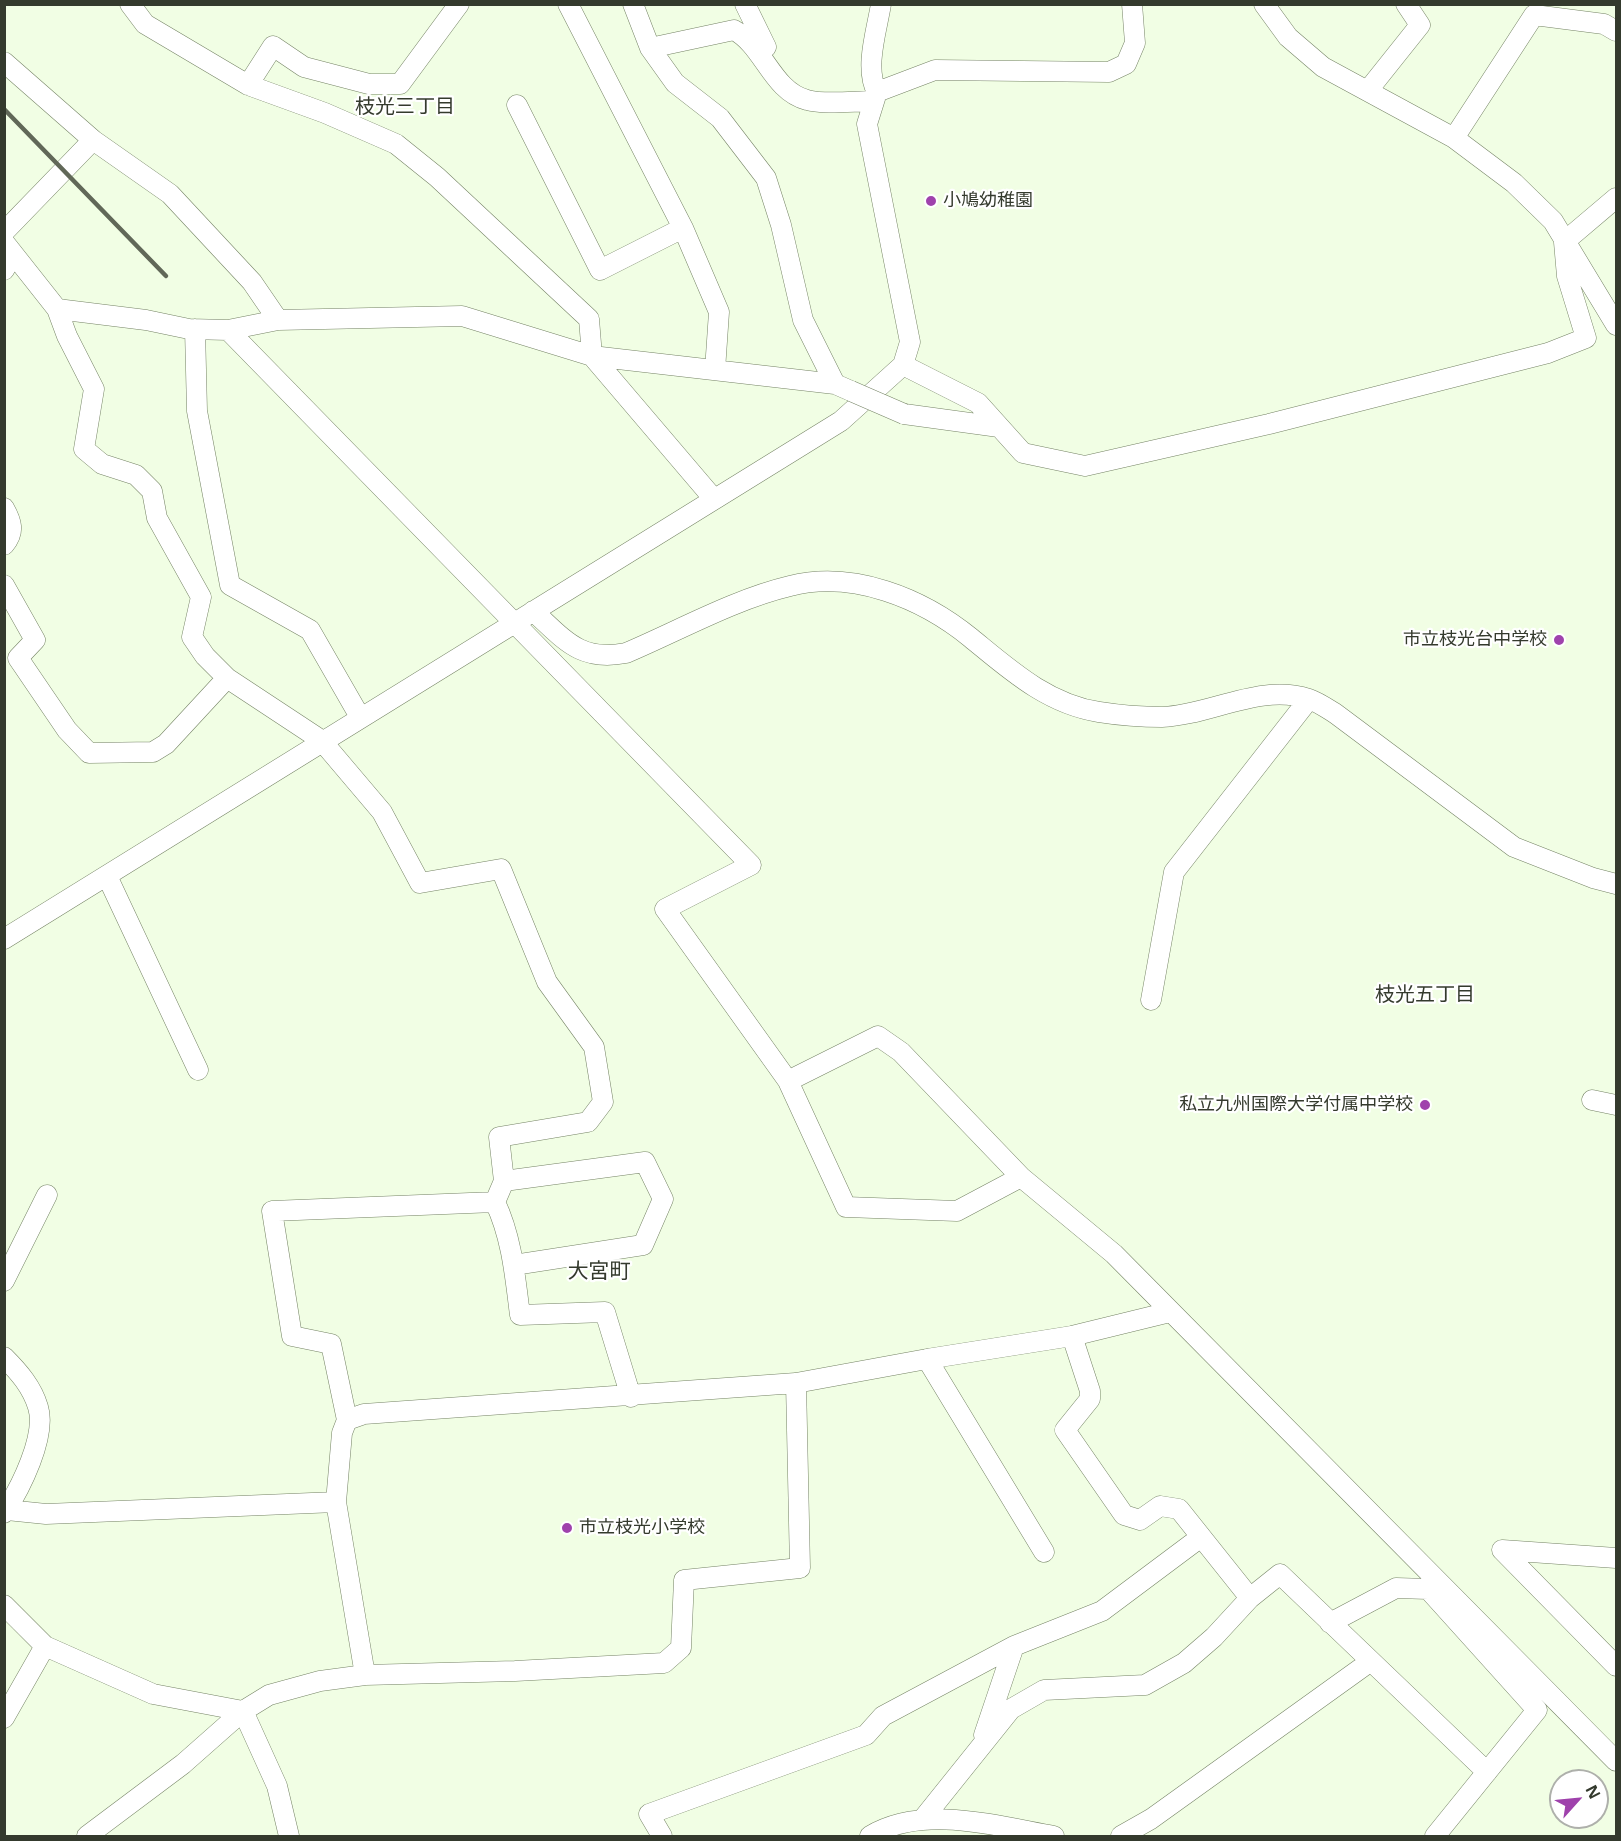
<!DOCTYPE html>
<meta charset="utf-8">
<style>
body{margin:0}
#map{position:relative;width:1621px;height:1841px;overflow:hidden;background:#f1fee4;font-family:"Noto Sans",sans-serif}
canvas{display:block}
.frame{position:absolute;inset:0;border:6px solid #343a2d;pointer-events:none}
.north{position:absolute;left:1549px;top:1769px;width:60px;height:60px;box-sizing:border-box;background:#fff;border:2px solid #aeb0ab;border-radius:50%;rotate:63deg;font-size:16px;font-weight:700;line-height:24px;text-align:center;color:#343a2d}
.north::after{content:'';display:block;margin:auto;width:21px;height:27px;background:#9f42ac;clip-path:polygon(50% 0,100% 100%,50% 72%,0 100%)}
</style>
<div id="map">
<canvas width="1621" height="1841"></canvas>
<div class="frame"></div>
<div class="north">N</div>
</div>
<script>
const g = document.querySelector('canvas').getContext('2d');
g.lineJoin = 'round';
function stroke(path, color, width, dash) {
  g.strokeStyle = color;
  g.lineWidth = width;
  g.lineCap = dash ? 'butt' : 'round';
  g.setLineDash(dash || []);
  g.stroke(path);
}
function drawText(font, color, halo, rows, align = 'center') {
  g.font = font + ' "Noto Sans","Noto Sans JP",sans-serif';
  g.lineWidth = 4.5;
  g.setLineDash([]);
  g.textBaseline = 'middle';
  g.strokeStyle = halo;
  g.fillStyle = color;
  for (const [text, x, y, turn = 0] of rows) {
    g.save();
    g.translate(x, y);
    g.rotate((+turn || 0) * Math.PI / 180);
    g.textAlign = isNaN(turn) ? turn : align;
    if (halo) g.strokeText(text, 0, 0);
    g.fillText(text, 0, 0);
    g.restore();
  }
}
const minor = new Path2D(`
 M 130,4 L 145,24 L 248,85 L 325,113 L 396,144 L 437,177 L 589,319 L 592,356 L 713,498
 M 568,4 L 683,228 L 719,312 L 715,370
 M 633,4 L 650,48 L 675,83 L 720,118 L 766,178 L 781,225 L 803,320 L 835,384
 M 745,4 L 766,47
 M 1264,4 L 1288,37 L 1323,67 L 1454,138 L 1514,183 L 1553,221 L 1616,325
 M 650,48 L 734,30 C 764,46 772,91 807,100 C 824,105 854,101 873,101
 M 4,62 L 93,140 L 170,194 L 252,282 L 278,320
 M 248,85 L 273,46 L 304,67 L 369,84 L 400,84 L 459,4
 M 1369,89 L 1420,25 L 1406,4
 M 877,92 C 864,68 877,30 881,4
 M 517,105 L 600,270 L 683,228
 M 1454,138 L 1534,15 L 1604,24 L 1616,31
 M 4,232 L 93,140
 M 4,242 L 57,309 L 67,336 L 94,389 L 84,449 L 102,464 L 136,475 L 152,491 L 157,518 L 201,597 L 192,637 L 205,656 L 227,678 L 321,740 L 382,812 L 420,883 L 501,869 L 547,982 L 594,1047 L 603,1102 L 588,1122 L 499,1137 L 504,1181 L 495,1202 C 512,1238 515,1276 520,1315 L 605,1312 L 631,1397
 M 1564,242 L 1616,198
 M 4,270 L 13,254
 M 57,309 L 146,320 L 189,329 L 228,330 L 278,320 L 462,316 L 592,356 L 835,384 L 851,391
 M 195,329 L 197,411 L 230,585 L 310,630 L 360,717
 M 228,330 L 751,865 L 665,909 L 788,1081 L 846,1207 L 957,1211 L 1021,1177
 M 903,365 L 978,403 L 1023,453 L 1085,466 L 1269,424 L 1548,353 L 1586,338 L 1567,276 L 1564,242
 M 904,414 L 999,427
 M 4,508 C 12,522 15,532 4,545
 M 4,585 L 35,640 L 18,658 L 67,730 L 89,753 L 153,752 L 166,744 L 227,678
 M 533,611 C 565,640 580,662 626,653 C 678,631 735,599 790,586 C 853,570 922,598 971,638 C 1009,669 1047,704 1099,712 C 1118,715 1142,717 1162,717 C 1211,715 1260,683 1309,699 C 1318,702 1328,709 1336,714 L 1514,847 L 1593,878 L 1616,884
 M 107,876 L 198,1070
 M 4,939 L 841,421 L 903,365 L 910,342 L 867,124 L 877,92 L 935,70 L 1109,72 L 1126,64 L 1135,43 L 1132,4
 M 1151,1000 L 1174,872 L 1309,699
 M 788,1081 L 878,1036 L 901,1052 L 1021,1177 L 1114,1254 L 1616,1761
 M 1592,1100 L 1616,1105
 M 504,1181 L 645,1162 L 663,1199 L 643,1245 L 514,1265
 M 4,1281 L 47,1195
 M 1072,1336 L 1090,1391 L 1090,1399 L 1065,1430 L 1124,1515 L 1140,1520 L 1160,1506 L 1179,1509 L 1250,1598
 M 4,1357 C 19,1372 32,1387 38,1407 C 47,1436 20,1489 4,1513
 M 927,1359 L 1044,1552
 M 347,1420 L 364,1414 L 796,1383 L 927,1359 L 1072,1336 L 1170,1312
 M 7,1510 L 46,1514 L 336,1502
 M 1502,1550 L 1616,1666
 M 1502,1550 L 1616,1558
 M 4,1605 L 45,1646 L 153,1694 L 243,1711
 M 1330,1623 L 1396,1588 L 1428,1589 L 1537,1710 L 1435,1836
 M 1014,1646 L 1102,1611 L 1201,1537
 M 365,1675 L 336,1502 L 342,1433 L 347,1420 L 331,1344 L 292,1336 L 272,1211 L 495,1202
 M 243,1711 L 277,1786 L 289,1836
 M 4,1718 L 45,1646
 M 922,1820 L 1011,1709 L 1044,1690 L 1145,1685 L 1184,1663 L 1214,1637 L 1250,1598 L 1280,1574 L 1487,1772
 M 87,1836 L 183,1764 L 243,1711 L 269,1695 L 320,1681 L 365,1675 L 515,1671 L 664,1663 L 681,1648 L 684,1580 L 800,1568 L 796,1383
 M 662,1836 L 649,1814 L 866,1735 L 883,1716 L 1014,1646 L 984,1735
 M 870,1836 C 923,1804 997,1826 1054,1836
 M 1121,1836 L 1151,1819 L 1371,1661`);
stroke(minor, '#758365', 21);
stroke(minor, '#fff', 20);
stroke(new Path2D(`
 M 4,109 L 166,276`), '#616858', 4.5);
const minorBridge = new Path2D(`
 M 851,391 L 904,414`);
stroke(minorBridge, '#758365', 21, []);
stroke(minorBridge, '#fff', 20);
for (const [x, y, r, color] of [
 [931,201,6,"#9f42ac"],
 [1559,640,6,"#9f42ac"],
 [1425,1105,6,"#9f42ac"],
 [567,1528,6,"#9f42ac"]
]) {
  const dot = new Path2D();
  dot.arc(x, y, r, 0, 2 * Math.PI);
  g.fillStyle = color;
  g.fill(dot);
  stroke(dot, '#fff', 2);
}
drawText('18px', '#343a2d', '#fff', [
 ["小鳩幼稚園",943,201],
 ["市立枝光台中学校",1547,640,"right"],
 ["私立九州国際大学付属中学校",1413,1105,"right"],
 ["市立枝光小学校",579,1528]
], 'left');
drawText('20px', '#343a2d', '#fff', [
 ["枝光三丁目",405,107],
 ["枝光五丁目",1425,995]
]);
drawText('21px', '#343a2d', '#fff', [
 ["大宮町",599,1272]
]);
</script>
